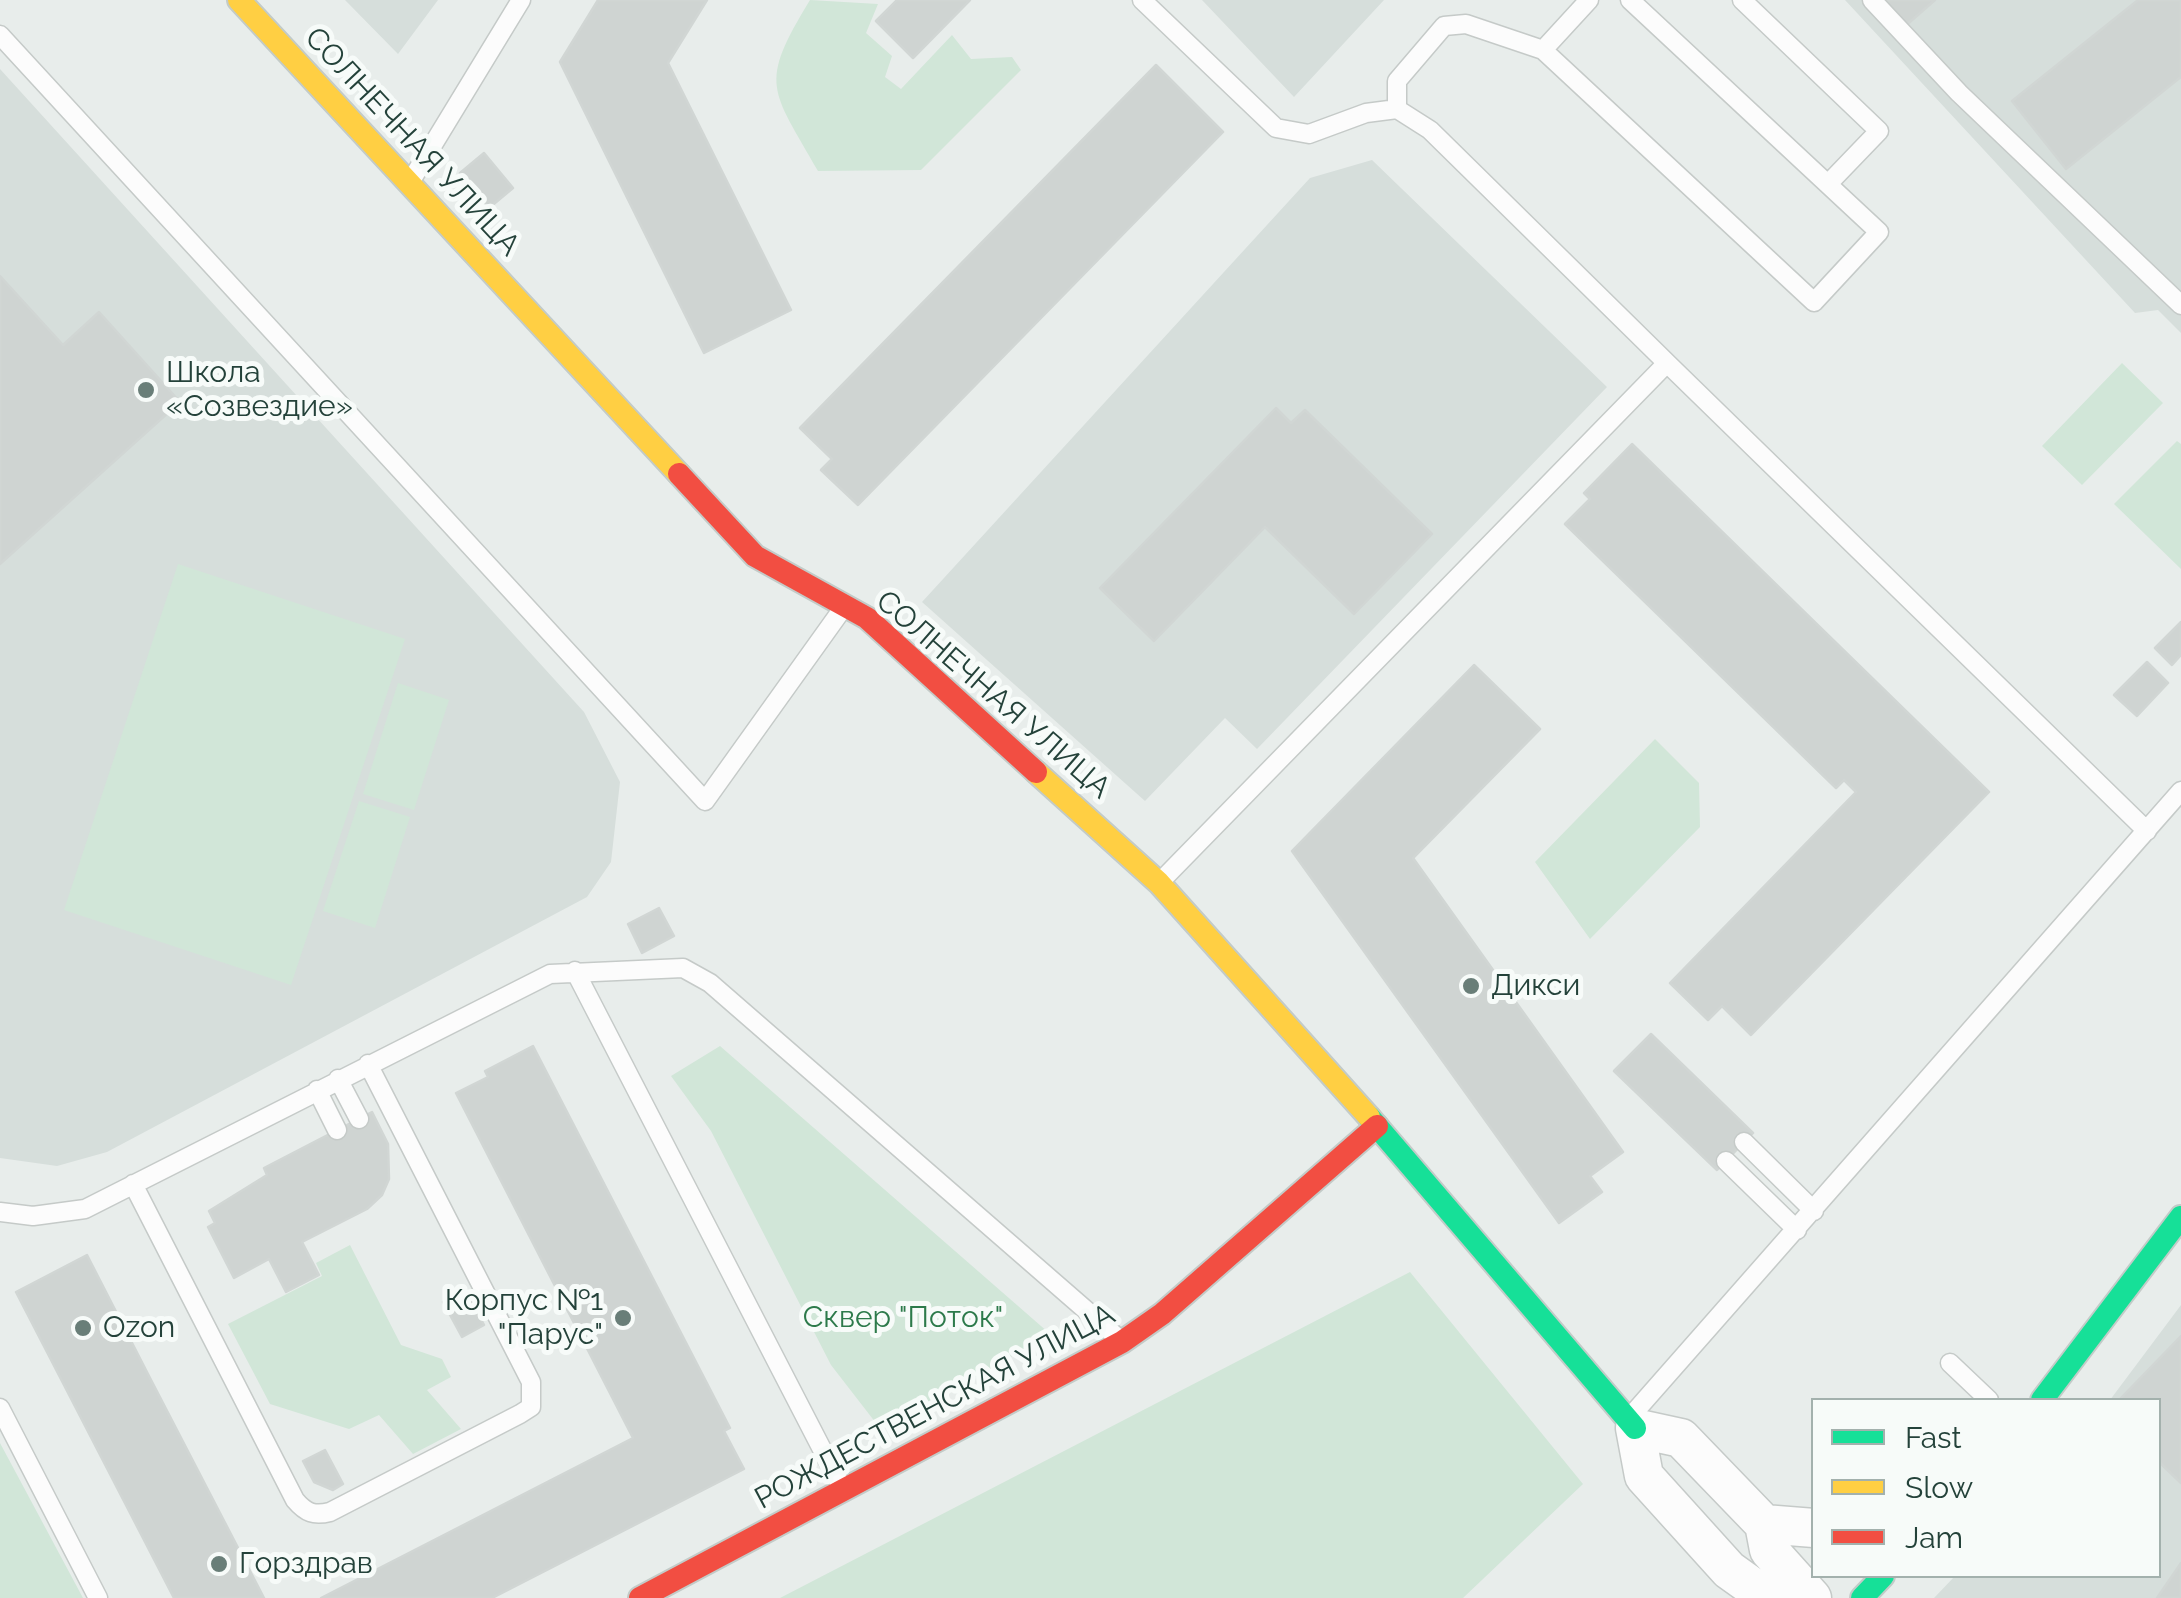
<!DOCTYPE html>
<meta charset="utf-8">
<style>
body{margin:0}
#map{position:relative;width:2181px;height:1598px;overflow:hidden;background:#e8edeb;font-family:Raleway,sans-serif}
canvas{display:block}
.legend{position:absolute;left:1811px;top:1398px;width:350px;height:180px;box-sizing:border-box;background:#f7fbf9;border:2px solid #a3b1ad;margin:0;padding:12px 18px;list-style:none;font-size:30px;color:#24423a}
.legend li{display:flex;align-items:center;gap:20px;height:50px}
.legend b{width:50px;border:2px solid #a3b1ad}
</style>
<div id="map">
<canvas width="2181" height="1598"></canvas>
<ul class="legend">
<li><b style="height:12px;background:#16e098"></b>Fast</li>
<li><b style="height:12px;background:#ffcf43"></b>Slow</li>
<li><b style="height:12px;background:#f24e42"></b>Jam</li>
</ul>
</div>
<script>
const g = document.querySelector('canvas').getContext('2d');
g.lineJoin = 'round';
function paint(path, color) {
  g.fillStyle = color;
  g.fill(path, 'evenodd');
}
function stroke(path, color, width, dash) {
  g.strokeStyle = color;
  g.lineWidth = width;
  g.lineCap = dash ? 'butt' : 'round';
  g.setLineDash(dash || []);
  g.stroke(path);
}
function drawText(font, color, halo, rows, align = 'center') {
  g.font = font + ' Raleway,sans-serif';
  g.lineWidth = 10;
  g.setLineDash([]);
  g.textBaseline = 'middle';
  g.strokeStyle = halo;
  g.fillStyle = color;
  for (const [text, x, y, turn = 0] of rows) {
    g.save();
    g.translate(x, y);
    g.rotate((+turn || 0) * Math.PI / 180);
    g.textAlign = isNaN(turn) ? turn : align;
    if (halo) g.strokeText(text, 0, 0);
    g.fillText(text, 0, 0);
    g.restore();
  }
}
paint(new Path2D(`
 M 345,0 L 438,0 L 398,54 Z
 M 1202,0 L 1384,0 L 1294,97 Z
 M 1845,0 L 2181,0 L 2181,333 L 2158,310 L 2135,313 Z
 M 0,69 L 584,712 L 620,782 L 611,862 L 587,897 L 107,1152 L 57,1166 L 0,1158 Z
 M 1372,160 L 1607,387 L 1257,749 L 1225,718 L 1145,801 L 922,602 L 1310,178 Z
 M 2181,1305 L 2181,1598 L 1934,1598 L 1955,1576 L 2158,1576 L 2158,1400 L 2110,1400 Z`), '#d6dedb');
paint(new Path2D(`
 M 810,0 L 878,4 L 866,33 L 892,56 L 885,77 L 901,89 L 952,35 L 971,59 L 1012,57 L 1021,70 L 921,170 L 818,171 C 771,88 758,85 810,0 Z
 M 2122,363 L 2163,403 L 2082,485 L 2042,446 Z
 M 2177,441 L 2181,444 L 2181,569 L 2114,504 Z
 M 178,564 L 405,639 L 291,985 L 64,910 Z
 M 398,683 L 449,700 L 414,810 L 363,794 Z
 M 1655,739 L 1699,783 L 1700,827 L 1590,939 L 1535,862 Z
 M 359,801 L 410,817 L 375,928 L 323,911 Z
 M 720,1046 L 1049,1333 L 993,1368 L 879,1427 L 831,1365 L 711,1131 L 671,1076 Z
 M 350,1245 L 401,1345 L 442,1359 L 451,1377 L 427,1390 L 461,1429 L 413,1454 L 379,1415 L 349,1429 L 270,1404 L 228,1324 L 322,1276 L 316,1263 Z
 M 1410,1272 L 1583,1484 L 1463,1598 L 780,1598 Z
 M 0,1443 L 83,1598 L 0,1598 Z`), '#d1e6d8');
const building = new Path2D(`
 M 598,0 L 707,0 L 668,63 L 791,310 L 704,353 L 560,62 Z
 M 897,0 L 970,0 L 913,58 L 876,21 Z
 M 1878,0 L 1935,0 L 1903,28 Z
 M 2138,0 L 2181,0 L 2181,77 L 2066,169 L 2012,101 Z
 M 1156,65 L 1223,132 L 858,505 L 821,470 L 832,459 L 800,428 Z
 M 484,153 L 513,188 L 489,208 L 460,173 Z
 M 0,276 L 63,345 L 99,312 L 180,402 L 0,564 Z
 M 1276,408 L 1291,423 L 1305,410 L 1432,534 L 1354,614 L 1265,527 L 1154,641 L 1100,588 Z
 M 1632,444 L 1989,792 L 1751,1035 L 1722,1006 L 1708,1020 L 1670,983 L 1856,792 L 1844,780 L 1836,788 L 1565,524 L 1590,499 L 1584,493 Z
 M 2181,622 L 2181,655 L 2172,665 L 2155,648 Z
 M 2147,662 L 2168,683 L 2137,716 L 2114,695 Z
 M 1474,665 L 1540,729 L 1413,858 L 1623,1152 L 1590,1176 L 1602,1192 L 1559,1223 L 1292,851 Z
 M 659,908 L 674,936 L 642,953 L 628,924 Z
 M 1651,1034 L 1753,1133 L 1717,1170 L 1614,1071 Z
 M 533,1046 L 730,1428 L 724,1431 L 744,1469 L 492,1598 L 321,1598 L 633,1438 L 456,1093 L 488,1077 L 485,1071 Z
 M 372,1112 L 388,1144 L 389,1179 L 382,1195 L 367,1209 L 302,1242 L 319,1275 L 286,1292 L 269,1259 L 234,1278 L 208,1227 L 215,1223 L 209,1211 L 267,1175 L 264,1168 Z
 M 87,1255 L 150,1378 L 264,1598 L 174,1598 L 16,1292 Z
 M 466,1291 L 484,1325 L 462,1337 L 443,1302 Z
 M 2181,1336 L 2181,1483 L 2158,1461 L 2158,1400 L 2119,1400 Z
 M 325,1450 L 343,1484 L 333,1490 L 314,1482 L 303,1461 Z
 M 2181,1563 L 2181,1598 L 2157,1598 Z`);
paint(building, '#cfd4d2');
stroke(building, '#d1d6d4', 2.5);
const lane = new Path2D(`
 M 1142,0 L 1276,128 L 1309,134 L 1366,113 L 1397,109 L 1430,130 L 1667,363
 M 1742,0 L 1879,131 L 1828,184
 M 1872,0 L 1959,93 L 2181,305
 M 0,35 L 705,801 L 841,611
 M 1543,50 L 1589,0
 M 1397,109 L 1397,81 L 1444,26 L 1466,24 L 1543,50 L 1814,302 L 1879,232 L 1630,0
 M 412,179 L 521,0
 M 1160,882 L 1667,363 L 2147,831
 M 575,971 L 841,1486
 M 338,1079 L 359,1119
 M 317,1090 L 337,1130
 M 1744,1142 L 1814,1211
 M 1726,1161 L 1797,1230
 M 133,1184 L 295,1500 C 306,1513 314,1516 330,1512 L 520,1414 L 531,1407 L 531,1382 L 368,1064
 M 0,1212 L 33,1216 L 85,1209 L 550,974 L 683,968 L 710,983 L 1118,1338
 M 1950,1363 L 1989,1400
 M 0,1408 L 98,1598
 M 1631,1416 L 2181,791`);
const street = new Path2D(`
 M 1764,1524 L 1814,1528
 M 1768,1598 L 1729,1570 L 1644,1476 L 1635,1428 L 1681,1438 L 1764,1524 L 1769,1550 L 1812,1598`);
const fast = new Path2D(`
 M 1369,1117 L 1635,1428
 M 2042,1400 L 2181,1217
 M 1862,1598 L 1883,1576`);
const slow = new Path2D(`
 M 239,0 L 679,474
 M 1036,772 L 1159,883 L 1369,1117`);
const jam = new Path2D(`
 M 679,474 L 755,556 L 867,618 L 1036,772
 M 640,1598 L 1122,1342 L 1162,1314 L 1377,1126`);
stroke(lane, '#c5cac8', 21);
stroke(street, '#c5cac8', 41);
stroke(fast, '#c3cbc8', 26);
stroke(slow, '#c3cbc8', 26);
stroke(jam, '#c3cbc8', 26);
stroke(lane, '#fcfcfc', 18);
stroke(street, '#fcfcfc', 38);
stroke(fast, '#16e098', 22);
stroke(slow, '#ffcf43', 22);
stroke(jam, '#f24e42', 22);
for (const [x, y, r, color] of [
 [146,390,10,"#697e78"],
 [1471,986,10,"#697e78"],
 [623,1318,10,"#697e78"],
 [83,1328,10,"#697e78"],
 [219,1564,10,"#697e78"]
]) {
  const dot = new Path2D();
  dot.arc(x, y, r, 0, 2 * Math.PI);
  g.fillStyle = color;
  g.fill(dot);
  stroke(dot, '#f7fbf9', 4);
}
drawText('30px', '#24423a', '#f7fbf9', [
 ["СОЛНЕЧНАЯ УЛИЦА",412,142,47],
 ["СОЛНЕЧНАЯ УЛИЦА",993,695,41],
 ["РОЖДЕСТВЕНСКАЯ УЛИЦА",935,1407,-28]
]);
drawText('30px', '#24423a', '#f7fbf9', [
 ["Школа",166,373],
 ["«Созвездие»",166,407],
 ["Дикси",1491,986],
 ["Корпус №1",603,1301,"right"],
 ["\"Парус\"",603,1335,"right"],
 ["Ozon",103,1328],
 ["Горздрав",239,1564]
], 'left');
drawText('30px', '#2d7a4b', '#f7fbf9', [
 ["Сквер \"Поток\"",903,1318]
]);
</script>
